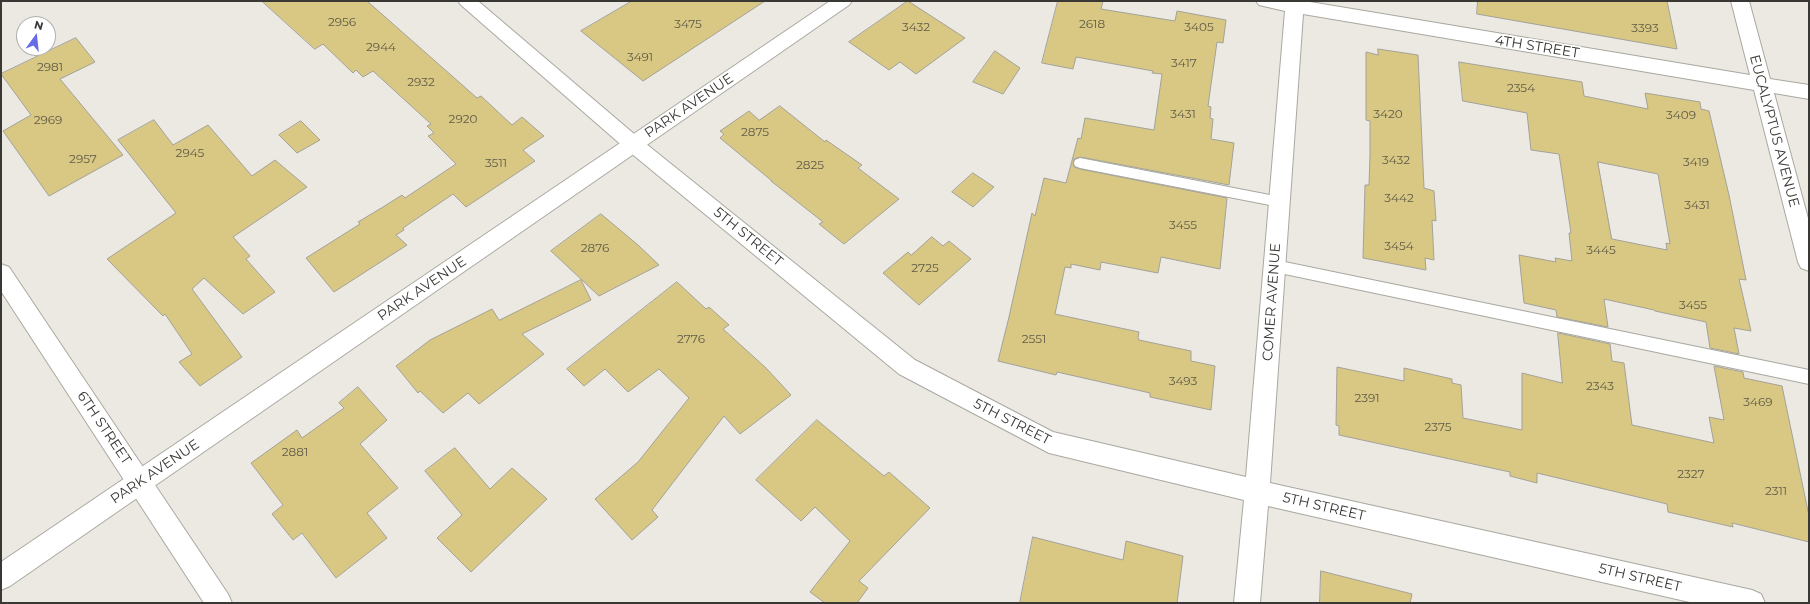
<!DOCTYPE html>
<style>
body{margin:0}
#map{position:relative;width:1810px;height:604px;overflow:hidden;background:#ebe9e1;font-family:Montserrat,sans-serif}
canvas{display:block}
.frame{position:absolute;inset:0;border:2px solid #393835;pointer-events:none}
.north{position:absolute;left:16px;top:16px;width:40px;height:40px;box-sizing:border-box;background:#fff;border:1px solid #b0afae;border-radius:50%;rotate:15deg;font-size:11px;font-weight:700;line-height:16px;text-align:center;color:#393835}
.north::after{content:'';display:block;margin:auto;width:14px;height:18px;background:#666ce5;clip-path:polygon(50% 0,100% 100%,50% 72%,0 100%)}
</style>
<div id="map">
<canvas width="1810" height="604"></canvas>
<div class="frame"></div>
<div class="north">N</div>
</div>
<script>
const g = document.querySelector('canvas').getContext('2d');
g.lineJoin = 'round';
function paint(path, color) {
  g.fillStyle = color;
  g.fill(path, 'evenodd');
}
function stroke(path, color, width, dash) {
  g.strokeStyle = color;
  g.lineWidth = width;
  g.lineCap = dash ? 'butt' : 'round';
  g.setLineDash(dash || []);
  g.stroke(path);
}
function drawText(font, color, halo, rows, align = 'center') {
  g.font = font + ' Montserrat,sans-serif';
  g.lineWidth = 3.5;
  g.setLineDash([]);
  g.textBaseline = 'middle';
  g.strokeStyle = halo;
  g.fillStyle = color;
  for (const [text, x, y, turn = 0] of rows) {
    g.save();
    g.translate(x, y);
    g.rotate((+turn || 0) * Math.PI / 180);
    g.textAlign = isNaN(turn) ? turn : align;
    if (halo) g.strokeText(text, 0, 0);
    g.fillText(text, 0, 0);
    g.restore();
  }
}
const building = new Path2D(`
 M 262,1 L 367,1 L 477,98 L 481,96 L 512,125 L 522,117 L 544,136 L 523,150 L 535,161 L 466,207 L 453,194 L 403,228 L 404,230 L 396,235 L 407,245 L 334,292 L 306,258 L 360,224 L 358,222 L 383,207 L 402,195 L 405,198 L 456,164 L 428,136 L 434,133 L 427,126 L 431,124 L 373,71 L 363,77 L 356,70 L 353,73 L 323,44 L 315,49 Z
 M 632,1 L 765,1 L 643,81 L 581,31 Z
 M 908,1 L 965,38 L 916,74 L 900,62 L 889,70 L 849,42 Z
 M 1058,1 L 1103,1 L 1101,9 L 1175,21 L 1177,11 L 1226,20 L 1223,43 L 1217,42 L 1208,106 L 1211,107 L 1210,118 L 1213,119 L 1211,139 L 1234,143 L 1229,185 L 1080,157 L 1074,159 L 1073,163 L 1074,167 L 1080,169 L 1227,198 L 1220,269 L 1161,257 L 1158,273 L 1101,262 L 1100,270 L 1071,264 L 1071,268 L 1065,267 L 1055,314 L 1139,332 L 1138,338 L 1139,340 L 1191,351 L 1191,361 L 1215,366 L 1211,410 L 1150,397 L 1150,393 L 1057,372 L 1056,375 L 998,361 L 1009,317 L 1032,213 L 1035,216 L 1044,178 L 1066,183 L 1078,138 L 1081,139 L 1085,118 L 1154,130 L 1162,74 L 1152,73 L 1153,71 L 1076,57 L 1073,69 L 1042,63 Z
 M 1478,1 L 1667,1 L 1677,49 L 1477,14 Z
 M 76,38 L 95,62 L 60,79 L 123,155 L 49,196 L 3,131 L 31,115 L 1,74 Z
 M 1378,49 L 1418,55 L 1424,188 L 1434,191 L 1436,221 L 1432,220 L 1434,260 L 1425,258 L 1426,270 L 1363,258 L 1365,185 L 1369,185 L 1370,155 L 1370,121 L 1366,120 L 1366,52 L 1378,55 Z
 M 995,51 L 1020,68 L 1003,94 L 973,82 Z
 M 1459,62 L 1582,82 L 1584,96 L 1648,109 L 1645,93 L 1700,102 L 1701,109 L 1709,111 L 1729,195 L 1746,280 L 1739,279 L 1751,331 L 1734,328 L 1739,354 L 1710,348 L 1706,322 L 1655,311 L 1654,310 L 1604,299 L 1608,327 L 1557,317 L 1556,310 L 1524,303 L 1519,255 L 1556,262 L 1555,258 L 1572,261 L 1569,233 L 1571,233 L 1559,154 L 1531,150 L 1527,113 L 1463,101 ZM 1598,162 L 1658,174 L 1670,244 L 1666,243 L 1667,250 L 1612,239 Z
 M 780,106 L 825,142 L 826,140 L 862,165 L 858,168 L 899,199 L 844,244 L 819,224 L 823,222 L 771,181 L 772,181 L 720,138 L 724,134 L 720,131 L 749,111 L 759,120 Z
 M 154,120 L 173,145 L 208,125 L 252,176 L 275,160 L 307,187 L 233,237 L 250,256 L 246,259 L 275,292 L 243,314 L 204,278 L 192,289 L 242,357 L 200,386 L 179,362 L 192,354 L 165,314 L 163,316 L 107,259 L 176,213 L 118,140 Z
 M 301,121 L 320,140 L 297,153 L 279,135 Z
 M 973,173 L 994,187 L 973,207 L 952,192 Z
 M 601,214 L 638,245 L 659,265 L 599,296 L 551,251 Z
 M 932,237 L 943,246 L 949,241 L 971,259 L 919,305 L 883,273 L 908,252 L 911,255 Z
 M 581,280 L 591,300 L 522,334 L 544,354 L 479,404 L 468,393 L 443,413 L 420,391 L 418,393 L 396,366 L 430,340 L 492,309 L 499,320 Z
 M 677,282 L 706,309 L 709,307 L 729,325 L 723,329 L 766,368 L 791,395 L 740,434 L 724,416 L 652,510 L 658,517 L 632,540 L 595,499 L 638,462 L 689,398 L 659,369 L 628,392 L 605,369 L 584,386 L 567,369 Z
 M 1558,333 L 1610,344 L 1612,361 L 1624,363 L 1632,425 L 1714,443 L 1709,417 L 1724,420 L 1714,366 L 1743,372 L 1744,378 L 1782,386 L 1809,516 L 1809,542 L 1732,523 L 1733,527 L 1668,512 L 1667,504 L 1663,503 L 1537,473 L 1537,483 L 1510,476 L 1510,472 L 1339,435 L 1339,426 L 1336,425 L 1337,367 L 1404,381 L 1404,368 L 1452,379 L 1452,383 L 1461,385 L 1463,418 L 1522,430 L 1522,373 L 1562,383 Z
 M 358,387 L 387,420 L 360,444 L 398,488 L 367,513 L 387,538 L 336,578 L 302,533 L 293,540 L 272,514 L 283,505 L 251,463 L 297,430 L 302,438 L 344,408 L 339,403 Z
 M 817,420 L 884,476 L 889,472 L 930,508 L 859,581 L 868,588 L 857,603 L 825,603 L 810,592 L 850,541 L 815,507 L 801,521 L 756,480 Z
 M 455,448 L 490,489 L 512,468 L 547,499 L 471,572 L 437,538 L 462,515 L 425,471 Z
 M 1033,537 L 1123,560 L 1126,541 L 1183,556 L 1177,603 L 1020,603 Z
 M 1321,571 L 1412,594 L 1410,603 L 1320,603 Z`);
paint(building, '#d8c883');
stroke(building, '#a3a19a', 1);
const service = new Path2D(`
 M 1080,158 L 1280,197 L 1285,198 L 1287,202 L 1285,206 L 1280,207 L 1080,168 L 1075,166 L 1074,163 L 1075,160 Z
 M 1275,260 L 1809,370 L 1809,384 L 1275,272 L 1270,270 L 1268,266 L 1270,262 Z`);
const minor = new Path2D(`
 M 458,1 L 478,1 L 640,139 L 915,360 L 1053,432 L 1246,477 L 1285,11 L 1259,5 L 1256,1 L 1304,1 L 1750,75 L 1731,1 L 1749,1 L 1770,79 L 1809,85 L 1809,99 L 1774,93 L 1809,222 L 1809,271 L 1801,268 L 1798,262 L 1754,90 L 1303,14 L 1270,483 L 1752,590 L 1761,594 L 1765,603 L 1694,603 L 1268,506 L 1260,603 L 1234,603 L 1244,500 L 1049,453 L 899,374 L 626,149 L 461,5 Z
 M 1,264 L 9,267 L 228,594 L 232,603 L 204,603 L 1,291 Z`);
const tertiary = new Path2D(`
 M 830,1 L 852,1 L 849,5 L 10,586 L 1,590 L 1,562 Z`);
stroke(service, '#a9a8a0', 2);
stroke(minor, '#a9a8a0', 2);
stroke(tertiary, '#a9a8a0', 2);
paint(service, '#fff');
paint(minor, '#fff');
paint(tertiary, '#fff');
drawText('12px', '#615c48', null, [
 ["2956",342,22],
 ["3475",688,24],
 ["2618",1092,24],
 ["3432",916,27],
 ["3405",1199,27],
 ["3393",1645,28],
 ["2944",381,47],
 ["3491",640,57],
 ["3417",1184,63],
 ["2981",50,67],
 ["2932",421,82],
 ["2354",1521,88],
 ["3431",1183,114],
 ["3420",1388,114],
 ["3409",1681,115],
 ["2920",463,119],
 ["2969",48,120],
 ["2875",755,132],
 ["2945",190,153],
 ["2957",83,159],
 ["3432",1396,160],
 ["3419",1696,162],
 ["3511",496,163],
 ["2825",810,165],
 ["3442",1399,198],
 ["3431",1697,205],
 ["3455",1183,225],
 ["3454",1399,246],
 ["2876",595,248],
 ["3445",1601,250],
 ["2725",925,268],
 ["3455",1693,305],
 ["2776",691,339],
 ["2551",1034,339],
 ["3493",1183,381],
 ["2343",1600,386],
 ["2391",1367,398],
 ["3469",1758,402],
 ["2375",1438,427],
 ["2881",295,452],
 ["2327",1691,474],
 ["2311",1776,491]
]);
drawText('14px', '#393835', '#fff', [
 ["4TH STREET",1537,47,9],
 ["PARK AVENUE",689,106,-34],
 ["EUCALYPTUS AVENUE",1774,131,75],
 ["5TH STREET",748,237,39],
 ["PARK AVENUE",422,289,-34],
 ["COMER AVENUE",1272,302,-86],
 ["5TH STREET",1012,422,27],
 ["6TH STREET",104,428,56],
 ["PARK AVENUE",155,472,-34],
 ["5TH STREET",1324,507,13],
 ["5TH STREET",1640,578,13]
]);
</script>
